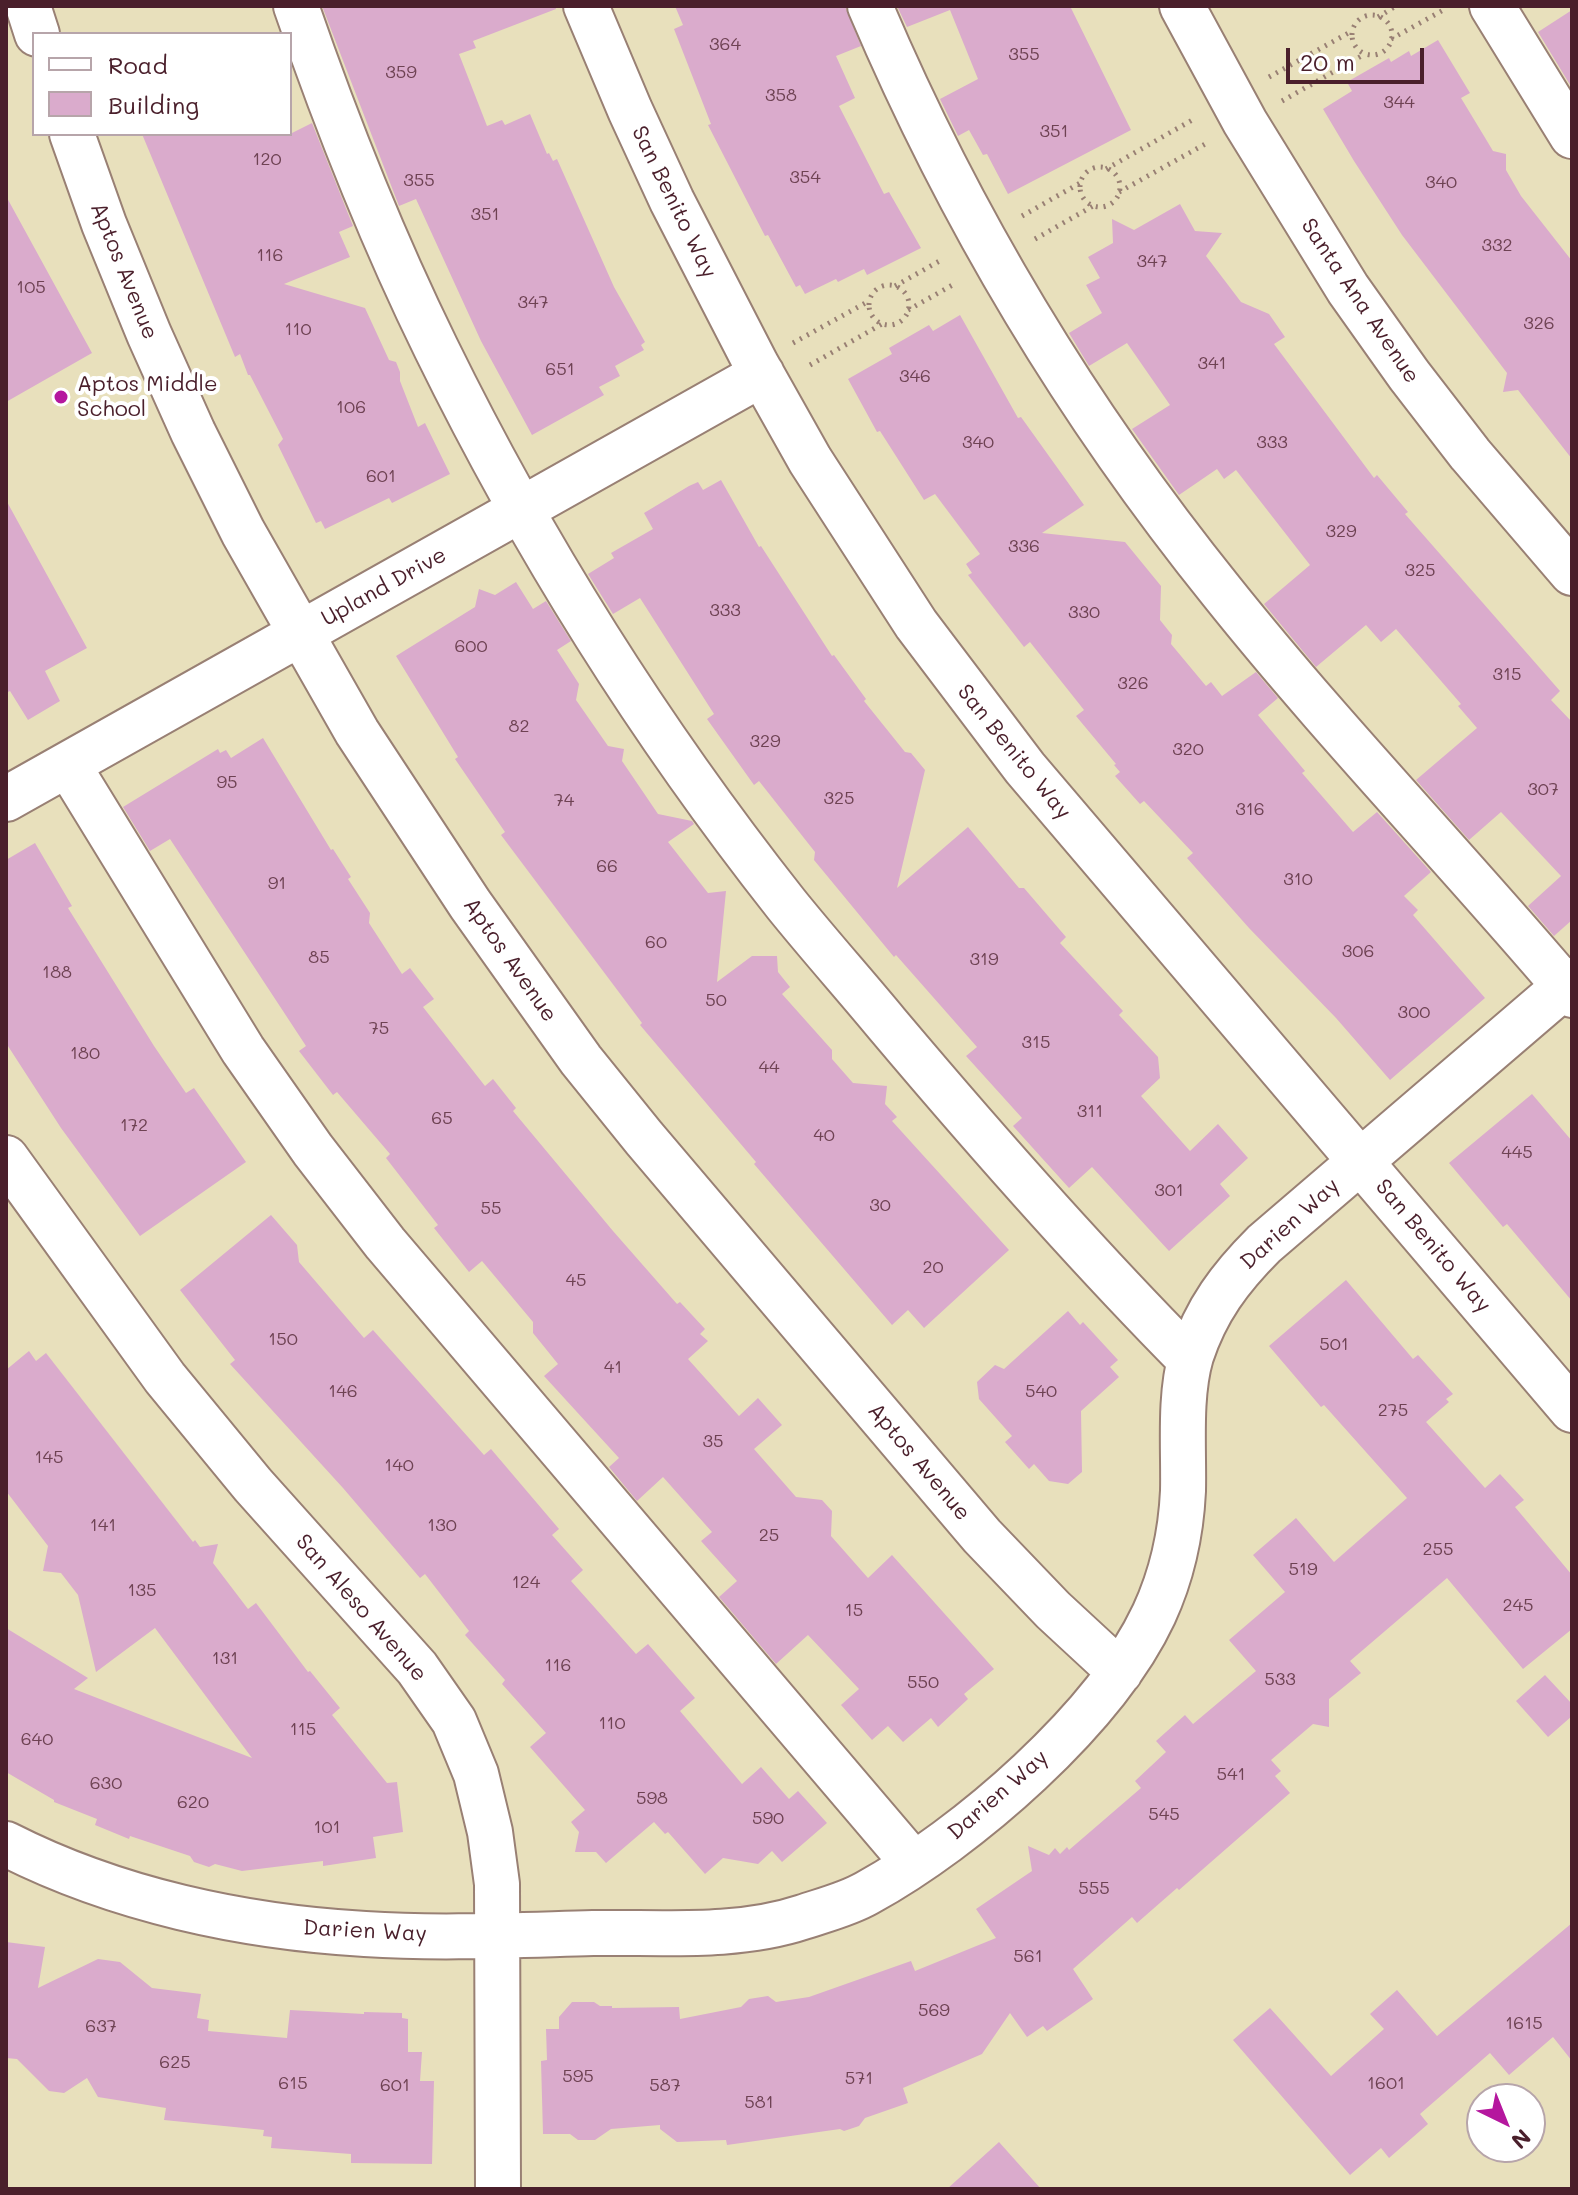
<!DOCTYPE html>
<style>
body{margin:0}
#map{position:relative;width:1578px;height:2195px;overflow:hidden;background:#e8e0bc;font-family:Mali,sans-serif}
canvas{display:block}
.frame{position:absolute;inset:0;border:8px solid #4a1f2b;pointer-events:none}
.legend{position:absolute;left:32px;top:32px;width:260px;height:104px;box-sizing:border-box;background:#fff;border:2px solid #b7a5aa;margin:0;padding:10px 14px;list-style:none;font-size:24px;color:#4a1f2b}
.legend li{display:flex;align-items:center;gap:16px;height:40px}
.legend b{width:40px;border:2px solid #b7a5aa}
.north{position:absolute;left:1466px;top:2083px;width:80px;height:80px;box-sizing:border-box;background:#fff;border:2px solid #b7a5aa;border-radius:50%;rotate:137deg;font-size:22px;font-weight:700;line-height:32px;text-align:center;color:#4a1f2b}
.north::after{content:'';display:block;margin:auto;width:28px;height:36px;background:#b5179e;clip-path:polygon(50% 0,100% 100%,50% 72%,0 100%)}
.scale{position:absolute;left:1286px;top:48px;width:138px;height:36px;box-sizing:border-box;border:4px solid #4a1f2b;border-top:0;padding-left:10px;font-size:24px;line-height:28px;white-space:nowrap;color:#4a1f2b;-webkit-text-stroke:6px #fff;paint-order:stroke}
</style>
<div id="map">
<canvas width="1578" height="2195"></canvas>
<div class="frame"></div>
<ul class="legend">
<li><b style="height:10px;background:#fff"></b>Road</li>
<li><b style="height:22px;background:#daabcc"></b>Building</li>
</ul>
<div class="north">N</div>
<div class="scale">20 m</div>
</div>
<script>
const g = document.querySelector('canvas').getContext('2d');
g.lineJoin = 'round';
function paint(path, color) {
  g.fillStyle = color;
  g.fill(path, 'evenodd');
}
function stroke(path, color, width, dash) {
  g.strokeStyle = color;
  g.lineWidth = width;
  g.lineCap = dash ? 'butt' : 'round';
  g.setLineDash(dash || []);
  g.stroke(path);
}
function drawText(font, color, halo, rows, align = 'center') {
  g.font = font + ' Mali,sans-serif';
  g.lineWidth = 8;
  g.setLineDash([]);
  g.textBaseline = 'middle';
  g.strokeStyle = halo;
  g.fillStyle = color;
  for (const [text, x, y, turn = 0] of rows) {
    g.save();
    g.translate(x, y);
    g.rotate((+turn || 0) * Math.PI / 180);
    g.textAlign = isNaN(turn) ? turn : align;
    if (halo) g.strokeText(text, 0, 0);
    g.fillText(text, 0, 0);
    g.restore();
  }
}
paint(new Path2D(`
 M 322,6 L 555,6 L 556,9 L 473,41 L 476,48 L 459,54 L 487,126 L 502,120 L 505,125 L 530,114 L 547,154 L 549,153 L 553,161 L 557,159 L 614,287 L 645,342 L 641,345 L 644,350 L 615,366 L 620,376 L 599,387 L 604,395 L 532,435 L 481,341 L 416,199 L 399,206 Z
 M 675,6 L 845,6 L 861,46 L 836,56 L 855,98 L 839,106 L 884,194 L 889,192 L 921,248 L 867,275 L 864,269 L 838,282 L 836,279 L 805,294 L 800,285 L 796,287 L 768,235 L 765,236 L 708,125 L 711,124 L 674,29 L 683,25 Z
 M 897,6 L 1070,6 L 1131,130 L 1008,194 L 987,154 L 983,155 L 969,130 L 958,136 L 940,99 L 978,79 L 950,10 L 907,27 Z
 M 1572,10 L 1572,88 L 1538,32 Z
 M 1438,40 L 1470,93 L 1461,98 L 1484,136 L 1493,151 L 1506,154 L 1506,170 L 1521,196 L 1572,261 L 1572,459 L 1518,390 L 1503,392 L 1507,373 L 1402,235 L 1354,161 L 1323,109 L 1352,91 L 1347,82 L 1389,58 L 1391,62 L 1409,51 L 1411,56 Z
 M 312,123 L 353,226 L 339,232 L 350,257 L 284,284 L 365,308 L 389,360 L 396,362 L 400,372 L 400,381 L 418,427 L 425,423 L 450,474 L 392,503 L 389,498 L 325,529 L 321,521 L 316,523 L 278,445 L 283,439 L 250,375 L 248,375 L 240,354 L 235,357 L 142,134 L 290,134 Z
 M 6,196 L 92,353 L 6,402 Z
 M 1180,204 L 1195,231 L 1222,233 L 1206,256 L 1241,302 L 1269,314 L 1285,337 L 1274,344 L 1374,478 L 1377,475 L 1408,512 L 1405,514 L 1560,691 L 1551,700 L 1572,722 L 1572,920 L 1554,936 L 1528,906 L 1561,876 L 1501,812 L 1469,840 L 1416,780 L 1477,728 L 1458,706 L 1461,704 L 1396,629 L 1381,642 L 1366,625 L 1316,667 L 1264,604 L 1310,565 L 1236,470 L 1224,479 L 1217,469 L 1179,495 L 1132,429 L 1170,405 L 1127,343 L 1089,366 L 1069,333 L 1102,313 L 1086,285 L 1100,278 L 1088,257 L 1113,243 L 1112,219 L 1134,230 Z
 M 960,315 L 1018,418 L 1021,417 L 1084,505 L 1042,533 L 1125,542 L 1161,586 L 1160,620 L 1172,635 L 1171,644 L 1206,686 L 1211,682 L 1222,696 L 1256,672 L 1278,698 L 1258,715 L 1305,771 L 1302,773 L 1353,832 L 1377,812 L 1431,872 L 1404,896 L 1418,910 L 1413,915 L 1485,998 L 1390,1080 L 1336,1018 L 1249,928 L 1187,858 L 1193,853 L 1144,801 L 1140,804 L 1115,776 L 1120,772 L 1114,765 L 1116,764 L 1076,716 L 1084,710 L 1030,642 L 1024,647 L 968,575 L 972,573 L 966,564 L 980,554 L 935,494 L 924,500 L 880,431 L 877,432 L 848,379 L 892,354 L 889,348 L 929,325 L 933,331 Z
 M 721,480 L 759,547 L 761,546 L 832,656 L 834,655 L 866,699 L 864,701 L 905,752 L 911,753 L 925,770 L 897,888 L 968,827 L 1019,888 L 1024,888 L 1066,937 L 1060,943 L 1123,1011 L 1119,1015 L 1158,1057 L 1160,1078 L 1141,1096 L 1190,1151 L 1218,1124 L 1248,1158 L 1220,1184 L 1230,1196 L 1169,1251 L 1092,1167 L 1069,1188 L 1013,1126 L 1022,1118 L 966,1056 L 977,1047 L 896,955 L 894,957 L 847,900 L 814,860 L 815,852 L 759,781 L 754,785 L 707,719 L 714,714 L 640,598 L 613,614 L 588,574 L 614,558 L 611,553 L 653,529 L 644,513 L 689,486 L 698,482 L 703,490 Z
 M 6,500 L 87,648 L 45,671 L 60,701 L 28,720 L 10,691 L 6,693 Z
 M 516,582 L 533,609 L 546,601 L 571,641 L 557,650 L 579,684 L 576,700 L 608,746 L 624,749 L 622,761 L 658,814 L 692,821 L 694,824 L 668,842 L 708,893 L 726,891 L 717,982 L 752,956 L 777,956 L 778,972 L 790,987 L 782,994 L 832,1050 L 832,1059 L 853,1083 L 887,1086 L 885,1104 L 897,1117 L 892,1121 L 1009,1250 L 924,1328 L 908,1310 L 892,1325 L 754,1164 L 756,1162 L 640,1025 L 642,1023 L 501,835 L 505,832 L 455,759 L 458,757 L 396,656 L 475,607 L 479,589 L 495,595 Z
 M 263,738 L 331,850 L 333,849 L 351,877 L 348,879 L 370,913 L 369,923 L 402,974 L 410,968 L 434,999 L 423,1007 L 485,1086 L 493,1079 L 516,1108 L 513,1111 L 613,1231 L 677,1304 L 680,1302 L 705,1329 L 700,1334 L 708,1341 L 688,1359 L 739,1416 L 758,1398 L 782,1425 L 754,1449 L 796,1497 L 822,1500 L 832,1511 L 831,1536 L 868,1578 L 892,1555 L 994,1669 L 964,1694 L 968,1699 L 938,1727 L 931,1718 L 903,1742 L 888,1726 L 872,1740 L 841,1705 L 859,1689 L 808,1635 L 776,1664 L 719,1597 L 737,1581 L 701,1541 L 712,1532 L 663,1477 L 637,1501 L 609,1467 L 619,1458 L 544,1376 L 558,1364 L 533,1333 L 533,1322 L 482,1261 L 469,1272 L 434,1228 L 438,1225 L 386,1158 L 390,1154 L 337,1092 L 333,1095 L 299,1051 L 306,1046 L 170,839 L 150,851 L 123,807 L 218,749 L 220,753 L 226,750 L 231,758 Z
 M 35,843 L 72,906 L 68,908 L 154,1046 L 186,1093 L 194,1088 L 246,1162 L 140,1236 L 61,1128 L 6,1043 L 6,860 Z
 M 1532,1094 L 1572,1141 L 1572,1301 L 1507,1224 L 1503,1227 L 1449,1163 Z
 M 271,1215 L 297,1245 L 299,1262 L 364,1338 L 373,1330 L 484,1455 L 491,1449 L 559,1529 L 552,1535 L 583,1570 L 571,1581 L 636,1654 L 648,1644 L 695,1698 L 680,1711 L 742,1784 L 761,1767 L 789,1799 L 798,1791 L 827,1823 L 782,1862 L 772,1851 L 758,1864 L 723,1858 L 705,1874 L 668,1832 L 665,1834 L 654,1822 L 606,1863 L 596,1852 L 575,1852 L 579,1832 L 571,1822 L 585,1810 L 530,1747 L 546,1733 L 502,1684 L 505,1680 L 465,1635 L 469,1631 L 425,1574 L 420,1578 L 343,1488 L 230,1364 L 235,1360 L 180,1290 Z
 M 1346,1280 L 1413,1359 L 1418,1355 L 1453,1394 L 1446,1399 L 1449,1402 L 1426,1422 L 1485,1488 L 1500,1474 L 1524,1500 L 1515,1507 L 1572,1575 L 1572,1629 L 1523,1669 L 1447,1578 L 1350,1661 L 1361,1673 L 1329,1699 L 1329,1727 L 1313,1724 L 1271,1760 L 1281,1771 L 1275,1776 L 1290,1793 L 1179,1890 L 1177,1888 L 1137,1923 L 1132,1917 L 1073,1969 L 1093,1999 L 1047,2031 L 1043,2026 L 1027,2037 L 1010,2013 L 982,2054 L 903,2088 L 908,2103 L 865,2118 L 859,2126 L 844,2131 L 840,2129 L 727,2145 L 726,2140 L 677,2142 L 660,2129 L 660,2125 L 611,2129 L 595,2140 L 578,2140 L 570,2134 L 543,2134 L 541,2061 L 547,2060 L 546,2029 L 559,2029 L 559,2017 L 572,2002 L 594,2002 L 600,2006 L 612,2006 L 612,2008 L 679,2007 L 680,2019 L 741,2007 L 749,1999 L 768,1996 L 776,2002 L 809,1997 L 911,1961 L 915,1971 L 996,1938 L 976,1909 L 1032,1871 L 1028,1846 L 1049,1855 L 1055,1848 L 1060,1854 L 1067,1847 L 1069,1850 L 1141,1788 L 1135,1781 L 1166,1752 L 1156,1741 L 1185,1715 L 1193,1724 L 1256,1671 L 1229,1640 L 1285,1592 L 1253,1555 L 1296,1518 L 1334,1562 L 1407,1498 L 1324,1405 L 1321,1407 L 1269,1346 Z
 M 1068,1311 L 1080,1325 L 1083,1322 L 1118,1360 L 1110,1367 L 1119,1377 L 1081,1411 L 1082,1472 L 1068,1484 L 1049,1481 L 1034,1464 L 1029,1469 L 1005,1442 L 1012,1436 L 979,1399 L 977,1382 L 995,1365 L 1004,1369 Z
 M 29,1351 L 36,1361 L 46,1353 L 193,1542 L 195,1540 L 200,1547 L 218,1544 L 213,1563 L 248,1609 L 256,1603 L 308,1672 L 310,1671 L 340,1708 L 332,1715 L 387,1783 L 397,1782 L 403,1832 L 373,1837 L 376,1858 L 323,1866 L 323,1861 L 242,1871 L 215,1864 L 209,1867 L 194,1862 L 190,1856 L 130,1836 L 129,1839 L 95,1825 L 97,1819 L 54,1802 L 54,1800 L 6,1772 L 6,1628 L 88,1678 L 74,1689 L 252,1758 L 155,1628 L 96,1672 L 78,1595 L 61,1573 L 43,1571 L 48,1546 L 6,1491 L 6,1370 Z
 M 1545,1675 L 1572,1704 L 1572,1716 L 1548,1737 L 1516,1701 Z
 M 1572,1923 L 1572,2061 L 1553,2037 L 1509,2075 L 1490,2053 L 1420,2114 L 1428,2124 L 1389,2158 L 1381,2148 L 1350,2175 L 1233,2040 L 1270,2008 L 1331,2076 L 1384,2029 L 1370,2014 L 1397,1990 L 1437,2036 Z
 M 6,1942 L 45,1947 L 38,1988 L 98,1959 L 120,1962 L 152,1988 L 201,1994 L 197,2018 L 209,2020 L 208,2031 L 287,2038 L 290,2010 L 364,2014 L 364,2012 L 402,2013 L 402,2018 L 408,2019 L 408,2052 L 422,2052 L 420,2081 L 434,2081 L 432,2164 L 351,2163 L 351,2154 L 271,2148 L 272,2137 L 263,2136 L 264,2130 L 164,2120 L 166,2108 L 98,2097 L 87,2078 L 64,2093 L 49,2091 L 17,2059 L 6,2058 Z
 M 999,2142 L 1041,2189 L 947,2189 Z`), '#daabcc');
const minor = new Path2D(`
 M 28,6 L 37,34
 M 296,6 C 336,122 382,238 436,348 C 532,544 651,733 786,904 C 819,945 854,984 887,1024 C 984,1139 1084,1253 1190,1360
 M 586,6 L 630,110 L 672,201 L 756,364 L 810,460 L 916,624 L 1025,768 L 1572,1410
 M 870,6 C 959,216 1079,415 1222,592 C 1333,731 1457,859 1572,995
 M 1182,6 L 1245,122 L 1348,289 L 1409,375 L 1470,454 L 1572,573
 M 1492,6 L 1572,136
 M 72,134 L 104,224 L 149,334 L 193,432 L 243,532 L 357,732 L 470,904 L 581,1060 L 644,1138 L 982,1536 L 1053,1610 L 1120,1672
 M 68,765 L 243,1050 L 313,1150 L 385,1243 L 914,1864
 M 6,799 L 762,374
 M 6,1158 L 165,1378 L 253,1485 L 417,1668 L 454,1721 L 476,1774 L 490,1832 L 497,1884 L 498,2189
 M 6,1844 C 116,1900 243,1927 365,1934 C 440,1939 518,1935 593,1933 C 662,1932 737,1939 803,1917 C 824,1910 848,1904 867,1893 C 967,1838 1105,1719 1154,1614 C 1172,1575 1181,1534 1183,1491 C 1184,1449 1179,1397 1191,1356 C 1206,1310 1230,1278 1264,1244 L 1572,980`);
stroke(minor, '#998074', 48);
stroke(new Path2D(`
 M1352 35a20 20 0 1 1 40 0a20 20 0 1 1-40 0Z
 M 1378,17 L 1396,6
 M 1391,39 L 1447,8
 M 1269,77 L 1352,31
 M 1282,101 L 1365,54
 M1080 187a20 20 0 1 1 40 0a20 20 0 1 1-40 0Z
 M 1106,169 L 1194,119
 M 1119,192 L 1207,143
 M 1022,216 L 1080,183
 M 1035,239 L 1093,206
 M869 305a20 20 0 1 1 40 0a20 20 0 1 1-40 0Z
 M 895,286 L 943,259
 M 908,310 L 956,283
 M 793,343 L 869,301
 M 810,365 L 882,324`), '#998074', 5, [2, 6]);
stroke(minor, '#fff', 44);
for (const [x, y, r, color] of [
 [61,397,8,"#b5179e"]
]) {
  const dot = new Path2D();
  dot.arc(x, y, r, 0, 2 * Math.PI);
  g.fillStyle = color;
  g.fill(dot);
  stroke(dot, '#fff', 3);
}
drawText('18px', '#6e4253', null, [
 ["364",725,44],
 ["355",1024,54],
 ["359",401,72],
 ["358",781,95],
 ["344",1399,102],
 ["351",1054,131],
 ["120",267,159],
 ["354",805,177],
 ["355",419,180],
 ["340",1441,182],
 ["351",485,214],
 ["332",1497,245],
 ["116",270,255],
 ["347",1152,261],
 ["105",31,287],
 ["347",533,302],
 ["326",1539,323],
 ["110",298,329],
 ["341",1212,363],
 ["651",560,369],
 ["346",915,376],
 ["106",351,407],
 ["340",978,442],
 ["333",1272,442],
 ["601",381,476],
 ["329",1341,531],
 ["336",1024,546],
 ["325",1420,570],
 ["333",725,610],
 ["330",1084,612],
 ["600",471,646],
 ["315",1507,674],
 ["326",1133,683],
 ["82",519,726],
 ["329",765,741],
 ["320",1188,749],
 ["95",227,782],
 ["307",1543,789],
 ["325",839,798],
 ["74",564,800],
 ["316",1250,809],
 ["66",607,866],
 ["310",1298,879],
 ["91",277,883],
 ["60",656,942],
 ["306",1358,951],
 ["85",319,957],
 ["319",984,959],
 ["188",57,972],
 ["50",716,1000],
 ["300",1414,1012],
 ["75",379,1028],
 ["315",1036,1042],
 ["180",85,1053],
 ["44",769,1067],
 ["311",1090,1111],
 ["65",442,1118],
 ["172",134,1125],
 ["40",824,1135],
 ["445",1517,1152],
 ["301",1169,1190],
 ["30",880,1205],
 ["55",491,1208],
 ["20",933,1267],
 ["45",576,1280],
 ["150",283,1339],
 ["501",1334,1344],
 ["41",613,1367],
 ["146",343,1391],
 ["540",1041,1391],
 ["275",1393,1410],
 ["35",713,1441],
 ["145",49,1457],
 ["140",399,1465],
 ["141",103,1525],
 ["130",442,1525],
 ["25",769,1535],
 ["255",1438,1549],
 ["519",1303,1569],
 ["124",526,1582],
 ["135",142,1590],
 ["245",1518,1605],
 ["15",854,1610],
 ["131",225,1658],
 ["116",558,1665],
 ["533",1280,1679],
 ["550",923,1682],
 ["110",612,1723],
 ["115",303,1729],
 ["640",37,1739],
 ["541",1231,1774],
 ["630",106,1783],
 ["598",652,1798],
 ["620",193,1802],
 ["545",1164,1814],
 ["590",768,1818],
 ["101",327,1827],
 ["555",1094,1888],
 ["561",1028,1956],
 ["569",934,2010],
 ["1615",1524,2023],
 ["637",101,2026],
 ["625",175,2062],
 ["595",578,2076],
 ["571",859,2078],
 ["615",293,2083],
 ["1601",1386,2083],
 ["601",395,2085],
 ["587",665,2085],
 ["581",759,2102]
]);
drawText('22px', '#4a1f2b', '#fff', [
 ["San Benito Way",674,202,64],
 ["Aptos Avenue",124,271,68],
 ["Santa Ana Avenue",1360,301,56],
 ["Upland Drive",384,587,-29],
 ["San Benito Way",1014,752,51],
 ["Aptos Avenue",510,960,55],
 ["Darien Way",1290,1224,-42],
 ["San Benito Way",1433,1246,50],
 ["Aptos Avenue",919,1462,50],
 ["San Aleso Avenue",361,1608,49],
 ["Darien Way",998,1795,-41],
 ["Darien Way",365,1931,3]
]);
drawText('22px', '#4a1f2b', '#fff', [
 ["Aptos Middle",77,384],
 ["School",77,409]
], 'left');
</script>
